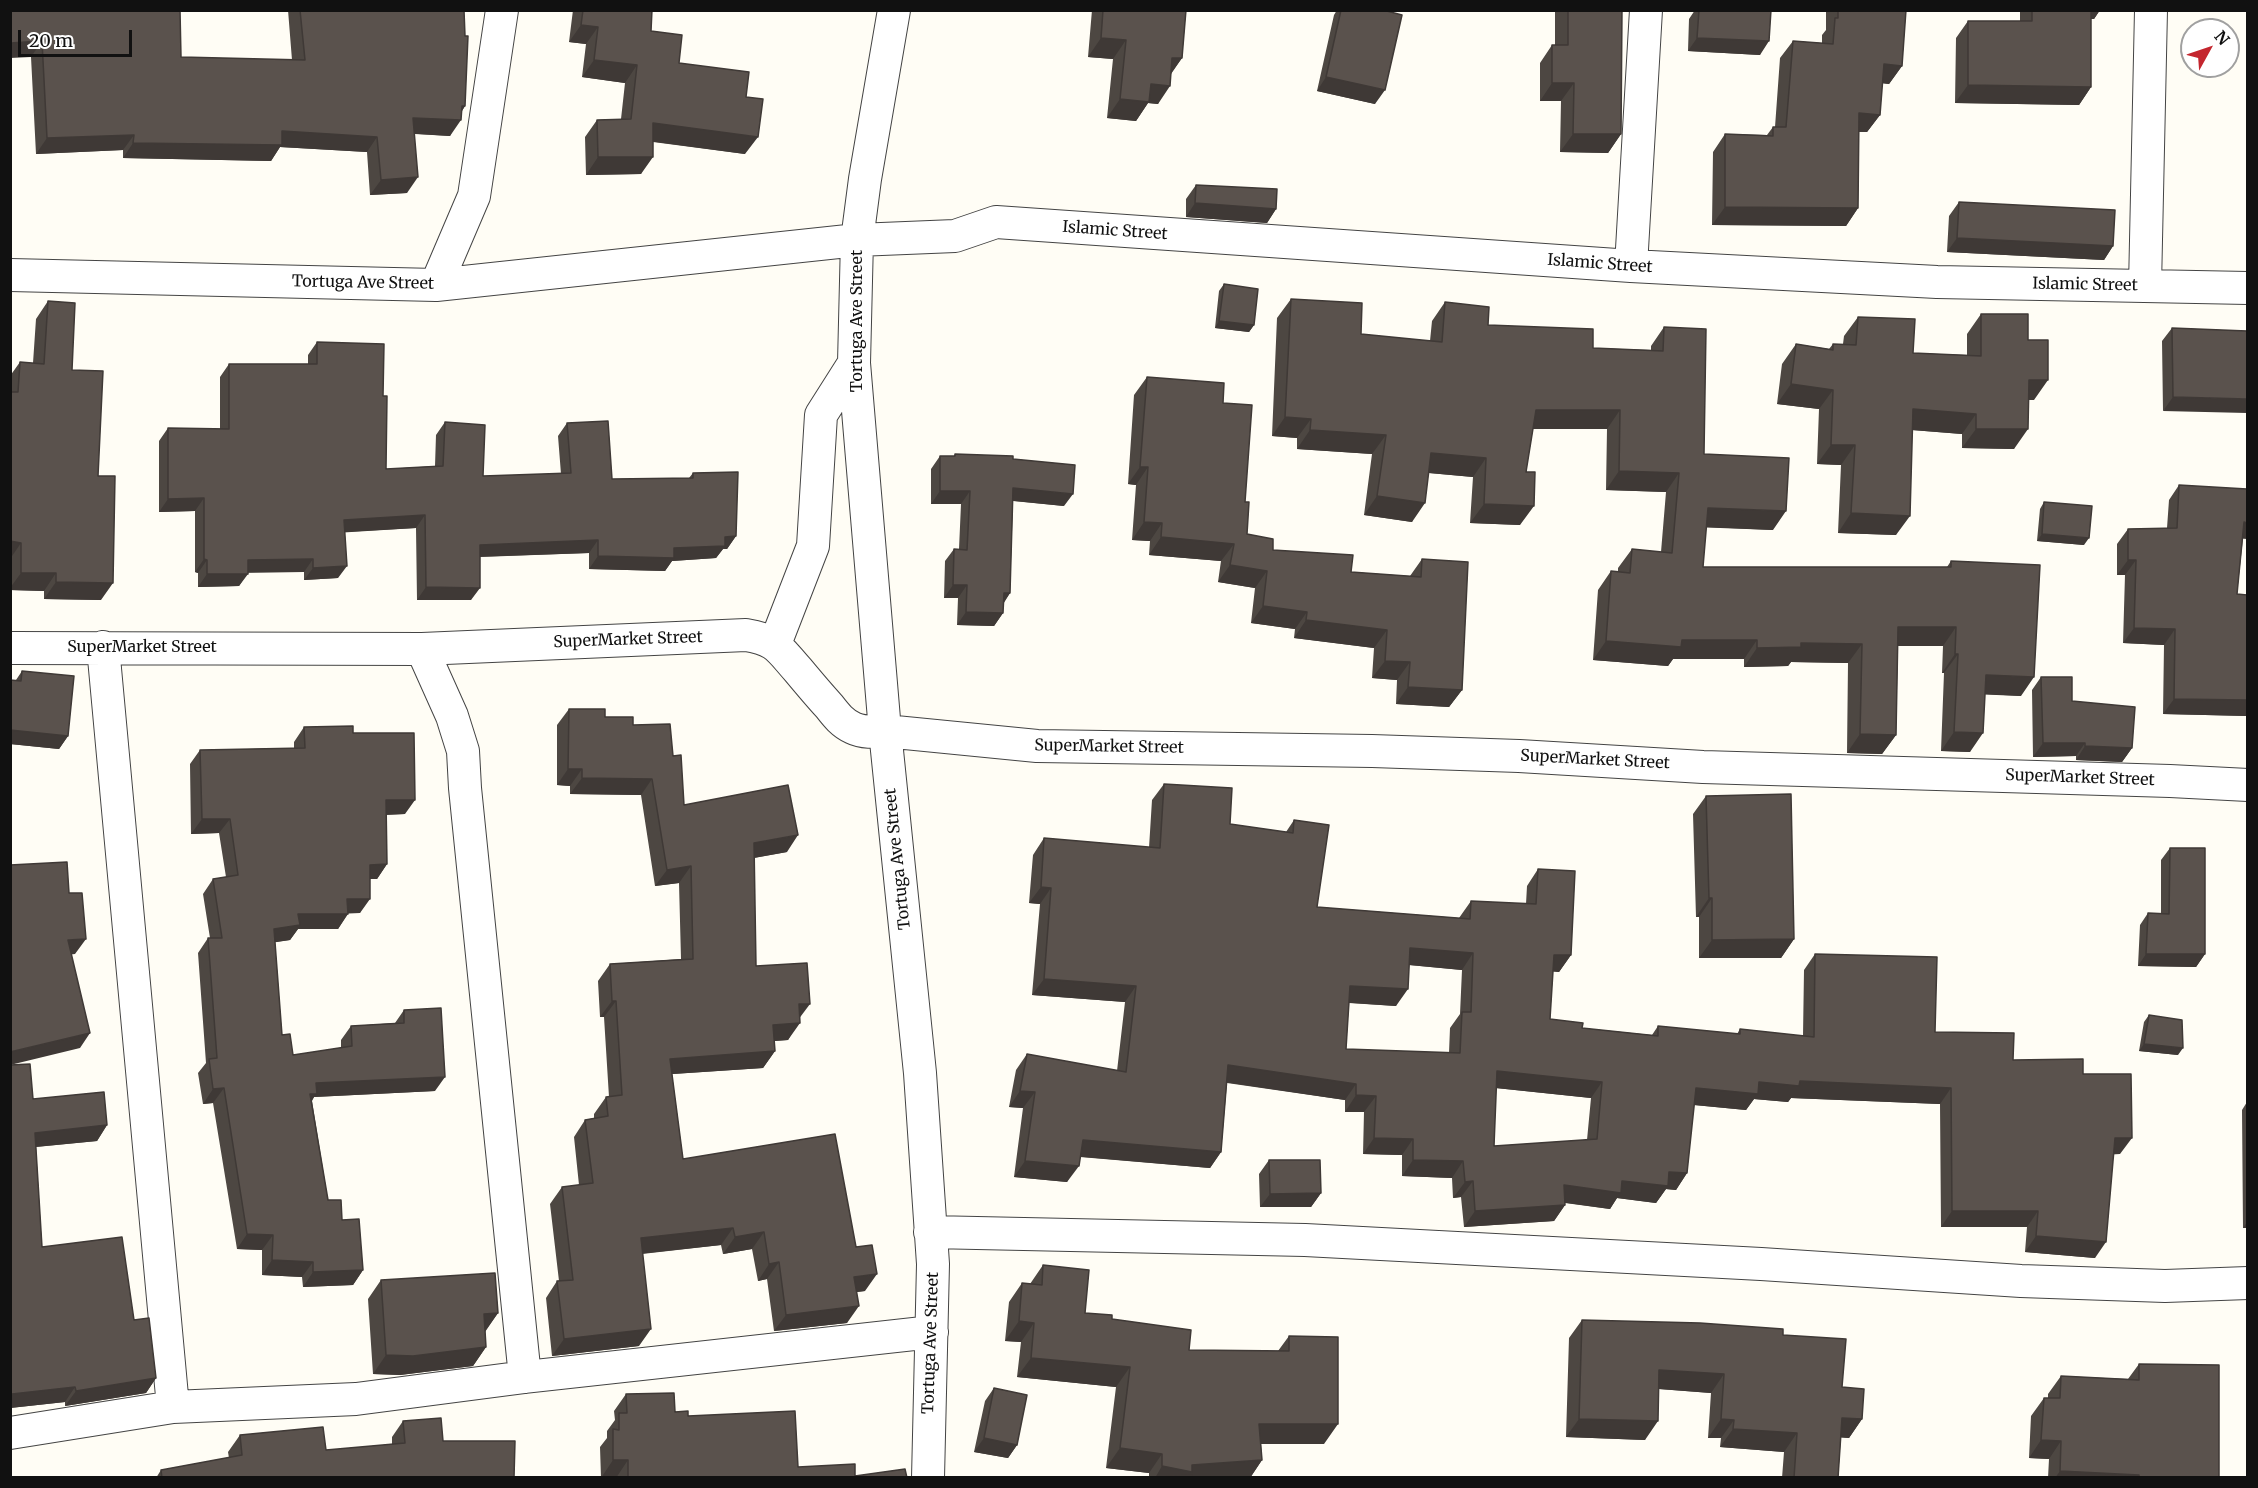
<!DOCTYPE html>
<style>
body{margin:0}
#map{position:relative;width:2258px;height:1488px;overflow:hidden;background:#fffdf5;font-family:Merriweather,serif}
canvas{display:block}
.frame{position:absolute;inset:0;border:12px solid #111;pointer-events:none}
.north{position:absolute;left:2180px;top:18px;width:60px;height:60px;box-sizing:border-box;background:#fff;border:2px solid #a0a0a0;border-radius:50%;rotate:50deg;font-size:16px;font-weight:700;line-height:24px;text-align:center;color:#111}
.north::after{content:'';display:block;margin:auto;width:21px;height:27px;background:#c4262e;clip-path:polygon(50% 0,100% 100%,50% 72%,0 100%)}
.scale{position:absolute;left:18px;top:30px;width:114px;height:27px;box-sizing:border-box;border:3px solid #111;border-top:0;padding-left:8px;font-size:18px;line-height:21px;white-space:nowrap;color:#111;-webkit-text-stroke:4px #fff;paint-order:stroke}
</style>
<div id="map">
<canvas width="2258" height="1488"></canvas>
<div class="frame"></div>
<div class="north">N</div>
<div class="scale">20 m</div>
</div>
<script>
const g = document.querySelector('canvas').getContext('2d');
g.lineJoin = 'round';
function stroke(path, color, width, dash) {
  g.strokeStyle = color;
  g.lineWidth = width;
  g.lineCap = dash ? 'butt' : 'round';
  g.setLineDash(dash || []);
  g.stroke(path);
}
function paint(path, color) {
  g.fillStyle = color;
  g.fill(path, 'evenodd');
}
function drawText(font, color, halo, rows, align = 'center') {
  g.font = font + ' Merriweather,serif';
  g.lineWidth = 6;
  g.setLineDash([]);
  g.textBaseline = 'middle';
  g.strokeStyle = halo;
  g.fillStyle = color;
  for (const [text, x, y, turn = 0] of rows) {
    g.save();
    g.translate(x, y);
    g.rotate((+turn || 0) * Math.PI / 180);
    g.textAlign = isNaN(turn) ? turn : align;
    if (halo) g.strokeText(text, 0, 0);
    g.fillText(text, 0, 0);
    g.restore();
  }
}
const minor = new Path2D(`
 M 894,10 L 865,179 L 857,240 L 854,363 L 885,731 L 920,1073 L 933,1264 L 928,1478
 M 1631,266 L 1646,10
 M 10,275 L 436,285 L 857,240 L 955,236 L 996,222 L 1631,266 L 1937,282 L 2248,288
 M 436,285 L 474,196 L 502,10
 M 2145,286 L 2151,10
 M 775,644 L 813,546 L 821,415 L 854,363
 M 103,647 L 173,1407
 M 10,648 L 422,649 L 746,635 C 777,640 779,649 798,670 C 808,682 818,694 829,706 C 836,715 842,723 853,728 C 863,733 874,732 885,731 L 1037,746 L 1372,751 L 1519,756 L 1703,767 L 2170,781 L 2248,785
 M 422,649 L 452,716 L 463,751 L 465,788 L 525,1377
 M 930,1232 L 1305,1240 L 1761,1264 L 2021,1281 L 2165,1286 L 2248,1283
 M 10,1433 L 173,1407 L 356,1399 L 525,1377 L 932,1332`);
stroke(minor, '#444', 34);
stroke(minor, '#fff', 32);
paint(new Path2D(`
 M 10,10 L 181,57 L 292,60 L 288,10 L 464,10 L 465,106 L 462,111 L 450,136 L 415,134 L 407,193 L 370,195 L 367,152 L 280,147 L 271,161 L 123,158 L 123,150 L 36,154 L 31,57 Z
 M 573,10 L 652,10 L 651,31 L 679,63 L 746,97 L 745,154 L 653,142 L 641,174 L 586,175 L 585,137 L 597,120 L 621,119 L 625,83 L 582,77 L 586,44 L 569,42 Z
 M 1092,10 L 1186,10 L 1182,58 L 1171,73 L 1158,104 L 1148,103 L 1136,121 L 1107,118 L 1113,59 L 1088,57 Z
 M 1337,10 L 1383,10 L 1375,104 L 1317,91 L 1334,15 Z
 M 1555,10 L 1622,10 L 1621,134 L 1608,153 L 1560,152 L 1561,101 L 1540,101 L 1540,63 L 1552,45 L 1555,45 Z
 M 1695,10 L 1771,10 L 1760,55 L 1688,51 L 1689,19 Z
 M 1826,10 L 1906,10 L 1902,66 L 1889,84 L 1882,83 L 1880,115 L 1867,132 L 1859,132 L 1858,208 L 1846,226 L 1712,225 L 1713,152 L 1725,134 L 1767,135 L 1773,127 L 1775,127 L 1780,58 L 1793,41 L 1822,43 L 1822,35 L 1826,30 Z
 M 2020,10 L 2100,10 L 2094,19 L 2091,19 L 2091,87 L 2079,105 L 1955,103 L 1956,38 L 1968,21 L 2020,21 Z
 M 1196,185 L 1276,209 L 1267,223 L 1186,217 L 1186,199 Z
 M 1959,202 L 2113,246 L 2104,260 L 1947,252 L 1949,216 Z
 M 1224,284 L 1254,325 L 1249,332 L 1215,328 L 1219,291 Z
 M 1291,299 L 1361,334 L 1430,341 L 1432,321 L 1445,302 L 1488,325 L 1593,348 L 1651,350 L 1651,346 L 1664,327 L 1704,454 L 1773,530 L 1706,527 L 1703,567 L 1947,567 L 1951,561 L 2021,696 L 1985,694 L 1970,752 L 1941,751 L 1944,673 L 1942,673 L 1943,646 L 1898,646 L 1896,735 L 1882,754 L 1847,753 L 1848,663 L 1791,662 L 1788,666 L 1744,667 L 1744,659 L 1673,659 L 1668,666 L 1593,660 L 1598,590 L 1611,571 L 1618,572 L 1618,568 L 1632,549 L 1661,552 L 1666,492 L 1606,490 L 1607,429 L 1533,429 L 1526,472 L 1520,525 L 1470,523 L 1473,477 L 1429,473 L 1412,522 L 1364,515 L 1372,454 L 1297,449 L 1297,438 L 1272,436 L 1277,318 Z
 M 48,301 L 72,370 L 98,476 L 101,600 L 44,599 L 44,591 L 10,590 L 10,376 L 20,362 L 33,363 L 36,319 Z
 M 1981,314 L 2028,340 L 2034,400 L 2028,400 L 2014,449 L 1962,448 L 1962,434 L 1912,430 L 1896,535 L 1838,533 L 1841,465 L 1817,464 L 1819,409 L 1777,404 L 1782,364 L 1796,344 L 1829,349 L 1833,344 L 1843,344 L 1844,336 L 1858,317 L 1913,353 L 1967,355 L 1967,334 Z
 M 2172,328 L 2247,331 L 2163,411 L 2162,341 Z
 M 317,342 L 383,396 L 386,469 L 435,466 L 436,435 L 445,422 L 483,476 L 561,474 L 558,436 L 567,423 L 612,479 L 689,478 L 693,473 L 736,536 L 727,549 L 723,549 L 716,558 L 672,561 L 665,571 L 589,569 L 589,553 L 480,557 L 471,600 L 417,600 L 416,528 L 344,532 L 338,578 L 304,580 L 304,572 L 248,572 L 239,586 L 198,587 L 198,573 L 195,572 L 195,511 L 159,512 L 159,441 L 168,428 L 220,429 L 220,377 L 229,364 L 308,364 L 308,355 Z
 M 1147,377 L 1223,403 L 1245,502 L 1247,534 L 1273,550 L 1351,572 L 1410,576 L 1422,559 L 1462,690 L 1449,707 L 1396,704 L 1397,680 L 1372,678 L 1374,648 L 1294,638 L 1295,629 L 1251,623 L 1255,588 L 1218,582 L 1221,561 L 1149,555 L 1150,541 L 1132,540 L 1136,485 L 1128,484 L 1134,395 Z
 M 955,454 L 1013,459 L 1064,506 L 1013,501 L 1010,593 L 1003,603 L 1003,613 L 994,626 L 957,625 L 958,598 L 944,598 L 945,561 L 954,549 L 959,549 L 961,504 L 931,504 L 931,469 L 940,456 L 954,456 Z
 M 2179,485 L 2243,538 L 2237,594 L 2247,595 L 2247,716 L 2163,714 L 2164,645 L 2123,643 L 2125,575 L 2117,575 L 2117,544 L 2128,529 L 2167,528 L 2169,500 Z
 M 2044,502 L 2084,545 L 2037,541 L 2040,509 Z
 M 22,671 L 68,736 L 59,749 L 10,744 L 10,680 L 16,680 Z
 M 2041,677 L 2132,748 L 2122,762 L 2076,760 L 2076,756 L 2033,757 L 2032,690 Z
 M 569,709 L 605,717 L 633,725 L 673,756 L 684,805 L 787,852 L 754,858 L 756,966 L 800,1018 L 788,1040 L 774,1041 L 775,1051 L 763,1068 L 672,1074 L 683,1159 L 856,1247 L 865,1291 L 856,1292 L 847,1323 L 774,1331 L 767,1279 L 758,1281 L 752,1249 L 723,1254 L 721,1245 L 642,1254 L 639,1346 L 552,1356 L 546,1298 L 557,1281 L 559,1281 L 550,1204 L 562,1187 L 579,1185 L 574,1137 L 585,1120 L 594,1118 L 594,1114 L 606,1097 L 609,1097 L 604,1017 L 600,1017 L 598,981 L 610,964 L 681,959 L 679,883 L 655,886 L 641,795 L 570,794 L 570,786 L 557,785 L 557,725 Z
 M 304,727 L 353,733 L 405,814 L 386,815 L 387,864 L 377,879 L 370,879 L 360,913 L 348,913 L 338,929 L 298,929 L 290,940 L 275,942 L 282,1035 L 293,1055 L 341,1048 L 341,1040 L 351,1026 L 395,1023 L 404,1010 L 435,1091 L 314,1097 L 312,1101 L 328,1200 L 342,1220 L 363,1270 L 353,1285 L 303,1287 L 302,1277 L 262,1275 L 262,1250 L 237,1249 L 213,1103 L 203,1104 L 198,1073 L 206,1063 L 198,953 L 208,938 L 210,938 L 203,894 L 213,879 L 226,877 L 219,833 L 191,834 L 190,764 L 200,750 L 294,748 L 294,742 Z
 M 1164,784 L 1230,824 L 1286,832 L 1294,820 L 1317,907 L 1459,918 L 1471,901 L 1526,904 L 1527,886 L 1538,869 L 1571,955 L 1559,972 L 1553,971 L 1550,1019 L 1582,1028 L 1652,1035 L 1658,1026 L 1737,1034 L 1740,1029 L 1803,1036 L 1804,970 L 1815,954 L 1935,1032 L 2013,1060 L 2083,1074 L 2120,1154 L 2114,1154 L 2095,1258 L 2025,1252 L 2027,1227 L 1941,1227 L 1940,1104 L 1791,1098 L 1788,1102 L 1754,1099 L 1746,1110 L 1694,1105 L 1687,1173 L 1676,1190 L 1666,1189 L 1656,1203 L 1617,1198 L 1610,1209 L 1565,1203 L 1565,1205 L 1554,1221 L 1464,1227 L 1461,1197 L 1453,1198 L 1452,1178 L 1402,1176 L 1402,1155 L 1363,1154 L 1364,1112 L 1345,1112 L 1345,1100 L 1227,1083 L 1221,1152 L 1210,1168 L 1080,1157 L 1067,1182 L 1014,1177 L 1023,1108 L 1009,1107 L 1016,1070 L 1027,1054 L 1117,1071 L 1125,1002 L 1032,995 L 1040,904 L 1029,903 L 1033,855 L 1044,838 L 1149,848 L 1152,800 ZM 1409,965 L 1462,970 L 1460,1014 L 1450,1028 L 1449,1053 L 1346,1049 L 1349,1003 L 1396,1006 ZM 1496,1088 L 1591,1098 L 1587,1140 L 1494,1146 Z
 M 1706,796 L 1794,939 L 1781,958 L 1699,958 L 1699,917 L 1696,917 L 1693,814 Z
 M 2170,848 L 2205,954 L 2196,967 L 2138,966 L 2140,925 L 2148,913 L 2161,913 L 2161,860 Z
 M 2149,1015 L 2178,1055 L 2139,1051 L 2144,1022 Z
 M 33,1099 L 107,1125 L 97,1141 L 36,1147 L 42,1247 L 134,1320 L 156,1378 L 146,1393 L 65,1406 L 65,1402 L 10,1408 Z
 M 2247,1102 L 2247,1228 L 2243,1228 L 2242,1110 Z
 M 1269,1160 L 1321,1193 L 1311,1207 L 1260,1207 L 1259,1174 Z
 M 1043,1265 L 1085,1313 L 1112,1319 L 1189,1350 L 1278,1351 L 1289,1336 L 1324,1444 L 1261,1444 L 1262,1460 L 1250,1478 L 1149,1478 L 1149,1473 L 1106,1468 L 1116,1387 L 1017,1377 L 1021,1342 L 1005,1341 L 1009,1302 L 1022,1283 L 1030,1284 Z
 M 381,1280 L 498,1313 L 485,1331 L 486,1347 L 473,1366 L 400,1375 L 373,1374 L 368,1299 Z
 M 1582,1320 L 1783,1335 L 1842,1387 L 1862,1419 L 1849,1438 L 1841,1437 L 1838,1478 L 1782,1478 L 1784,1452 L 1720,1447 L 1721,1438 L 1708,1438 L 1711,1393 L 1659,1389 L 1645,1440 L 1566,1437 L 1569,1338 Z
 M 2139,1364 L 2219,1478 L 2048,1478 L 2049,1459 L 2029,1458 L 2031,1416 L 2044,1398 L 2048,1398 L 2048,1394 L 2061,1376 L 2128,1379 Z
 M 994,1388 L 1017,1445 L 1008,1458 L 974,1452 L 985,1401 Z
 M 626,1394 L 688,1416 L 798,1467 L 855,1476 L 907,1478 L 601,1478 L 600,1447 L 607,1438 L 607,1431 L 615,1420 L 614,1411 Z
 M 403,1421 L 514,1478 L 156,1478 L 161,1470 L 229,1458 L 228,1452 L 240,1435 L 326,1450 L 392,1445 L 392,1437 Z`), '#4d4742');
paint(new Path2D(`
 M 2085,10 L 2100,10 L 2094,19 L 2079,19 Z
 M 581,25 L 598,27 L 586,44 L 569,42 Z
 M 1101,38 L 1126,40 L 1113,59 L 1088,57 Z
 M 1697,38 L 1769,41 L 1760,55 L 1688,51 Z
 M 42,41 L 31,57 L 10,58 L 10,43 Z
 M 1172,58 L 1182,58 L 1169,77 Z
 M 594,60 L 637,65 L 625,83 L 582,77 Z
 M 1884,64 L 1902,66 L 1889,84 L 1871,82 Z
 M 1326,77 L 1385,90 L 1375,104 L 1317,91 Z
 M 1552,83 L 1574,83 L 1561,101 L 1540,101 Z
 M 1151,84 L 1170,86 L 1158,104 L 1148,103 L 1136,121 L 1107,118 L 1120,99 Z
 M 1968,85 L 2091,87 L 2079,105 L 1955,103 Z
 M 462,106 L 465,106 L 456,120 L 461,120 L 450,136 L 403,133 L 413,118 Z
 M 1859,113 L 1880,115 L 1867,132 L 1847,131 Z
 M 653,123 L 758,137 L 745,154 L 641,140 Z
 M 282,131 L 377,137 L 367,152 L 280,147 L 271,161 L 123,158 L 133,143 Z
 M 1573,134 L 1621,134 L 1608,153 L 1560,152 Z
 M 134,135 L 123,150 L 36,154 L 47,138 Z
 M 598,157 L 653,157 L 641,174 L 586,175 Z
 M 418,177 L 407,193 L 370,195 L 381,180 Z
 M 1195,203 L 1276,209 L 1267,223 L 1186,217 Z
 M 1725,207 L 1858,208 L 1846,226 L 1712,225 Z
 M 1957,238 L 2113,246 L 2104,260 L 1947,252 Z
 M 1219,321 L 1254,325 L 1249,332 L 1215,328 Z
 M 2029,380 L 2048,380 L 2034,400 L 2015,399 Z
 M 1791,384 L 1833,390 L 1819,409 L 1777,404 Z
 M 2173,397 L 2247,399 L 2247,413 L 2163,411 Z
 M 1913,409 L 1976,414 L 1962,434 L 1899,429 Z
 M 1536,410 L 1620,410 L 1607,429 L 1522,429 Z
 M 1285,417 L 1311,419 L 1297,438 L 1272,436 Z
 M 1976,429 L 2028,429 L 2014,449 L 1962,448 Z
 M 1310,430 L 1386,435 L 1372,454 L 1297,449 Z
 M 1831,445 L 1855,445 L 1841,465 L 1817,464 Z
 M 1431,453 L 1486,458 L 1473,477 L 1418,472 Z
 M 1140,467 L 1148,467 L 1136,485 L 1128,484 Z
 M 1619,471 L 1679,473 L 1666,492 L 1606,490 Z
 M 1013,488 L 1073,494 L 1064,506 L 1005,500 Z
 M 940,491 L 970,491 L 961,504 L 931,504 Z
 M 1377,496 L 1425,503 L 1412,522 L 1364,515 Z
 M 204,498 L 195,511 L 159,512 L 168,499 Z
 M 1484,504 L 1534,506 L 1520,525 L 1470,523 Z
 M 1708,508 L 1786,511 L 1773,530 L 1694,527 Z
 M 1851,513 L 1910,516 L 1896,535 L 1838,533 Z
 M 425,515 L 416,528 L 335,533 L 344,520 Z
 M 1144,522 L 1162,523 L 1150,541 L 1132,540 Z
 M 2244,522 L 2247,523 L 2247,539 L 2234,538 Z
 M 2042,534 L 2089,538 L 2084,545 L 2037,541 Z
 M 736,536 L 727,549 L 723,549 L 716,558 L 672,561 L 665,571 L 589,569 L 598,556 L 674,548 L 725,537 Z
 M 1161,537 L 1234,544 L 1221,561 L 1149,555 Z
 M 598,540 L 589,553 L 471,557 L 480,545 Z
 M 10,541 L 21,543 L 10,559 Z
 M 204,559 L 207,560 L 198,573 L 195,572 Z
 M 313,559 L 304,572 L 239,573 L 248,560 Z
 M 2128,560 L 2136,560 L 2125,575 L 2117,575 Z
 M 1230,565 L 1267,571 L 1255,588 L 1218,582 Z
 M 347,566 L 338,578 L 304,580 L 313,568 Z
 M 21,573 L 56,573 L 44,591 L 10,590 L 10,588 Z
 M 207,574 L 248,574 L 239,586 L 198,587 Z
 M 56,582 L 113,583 L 101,600 L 44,599 Z
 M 953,585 L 967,585 L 958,598 L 944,598 Z
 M 426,587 L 480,588 L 471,600 L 417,600 Z
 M 1004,593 L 1010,593 L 1002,606 Z
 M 1263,606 L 1307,612 L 1295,629 L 1251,623 Z
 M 966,612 L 1003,613 L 994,626 L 957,625 Z
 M 1306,620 L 1387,630 L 1374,648 L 1294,638 Z
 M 1898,627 L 1956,627 L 1943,646 L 1885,646 Z
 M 2134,628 L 2175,629 L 2164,645 L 2123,643 Z
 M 1682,640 L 1757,640 L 1744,659 L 1673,659 L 1668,666 L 1593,660 L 1606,641 Z
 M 1801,643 L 1862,644 L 1848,663 L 1791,662 L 1788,666 L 1744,667 L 1757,648 Z
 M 1955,654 L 1958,654 L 1944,673 L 1942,673 Z
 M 1385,661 L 1410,662 L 1397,680 L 1372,678 Z
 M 1986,675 L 2034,677 L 2021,696 L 1972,694 Z
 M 1408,687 L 1462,690 L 1449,707 L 1396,704 Z
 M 2174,699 L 2247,700 L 2247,716 L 2163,714 Z
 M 10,730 L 68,736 L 59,749 L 10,744 Z
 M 1954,732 L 1983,733 L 1970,752 L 1941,751 Z
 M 1860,734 L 1896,735 L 1882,754 L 1847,753 Z
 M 2043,743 L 2085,743 L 2076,756 L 2033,757 Z
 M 2085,746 L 2132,748 L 2122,762 L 2076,760 Z
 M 568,769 L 582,769 L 570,786 L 557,785 Z
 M 582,778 L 652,779 L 641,795 L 570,794 Z
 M 386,800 L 415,800 L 405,814 L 376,815 Z
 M 202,819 L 230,819 L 219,833 L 191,834 Z
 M 798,835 L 787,852 L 742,860 L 754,843 Z
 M 387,864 L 377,879 L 359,879 L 370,865 Z
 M 691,866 L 679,883 L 655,886 L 667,870 Z
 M 1041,887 L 1051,888 L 1040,904 L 1029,903 Z
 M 1709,898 L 1712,898 L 1699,917 L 1696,917 Z
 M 347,899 L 370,899 L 360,913 L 337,914 Z
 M 298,914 L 348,914 L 338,929 L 298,929 L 290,940 L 264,944 L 274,929 Z
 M 86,939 L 75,954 L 57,956 L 68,940 Z
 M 1794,939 L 1781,958 L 1699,958 L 1712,940 Z
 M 1410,948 L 1473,953 L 1462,970 L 1399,964 Z
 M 2146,954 L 2205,954 L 2196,967 L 2138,966 Z
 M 1554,955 L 1571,955 L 1559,972 L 1542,971 Z
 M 1044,979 L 1136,986 L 1125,1002 L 1032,995 Z
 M 1350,986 L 1408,989 L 1396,1006 L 1338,1002 Z
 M 612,1001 L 616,1001 L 604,1017 L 600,1017 Z
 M 799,1004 L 810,1004 L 798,1020 Z
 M 800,1023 L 788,1040 L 761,1042 L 773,1025 Z
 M 90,1033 L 80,1048 L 10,1065 L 10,1052 Z
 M 2144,1044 L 2183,1048 L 2178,1055 L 2139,1051 Z
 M 775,1051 L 763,1068 L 658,1075 L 670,1059 Z
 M 1228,1065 L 1356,1084 L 1345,1100 L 1217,1081 Z
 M 1497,1071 L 1602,1082 L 1591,1098 L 1486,1087 Z
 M 445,1077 L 435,1091 L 314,1097 L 307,1108 L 300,1109 L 316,1083 Z
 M 1800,1081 L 1951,1088 L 1940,1104 L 1791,1098 L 1788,1102 L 1754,1099 L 1746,1110 L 1684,1104 L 1696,1088 L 1759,1082 Z
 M 224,1088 L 213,1103 L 203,1104 L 213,1089 Z
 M 1020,1091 L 1035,1092 L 1023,1108 L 1009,1107 Z
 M 1356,1095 L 1376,1096 L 1364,1112 L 1345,1112 Z
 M 107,1125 L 97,1141 L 24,1148 L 35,1133 Z
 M 1374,1138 L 1413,1139 L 1402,1155 L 1363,1154 Z
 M 2115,1138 L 2132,1138 L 2120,1154 L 2103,1155 Z
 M 1083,1140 L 1221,1152 L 1210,1168 L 1072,1156 Z
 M 1413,1160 L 1463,1161 L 1452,1178 L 1402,1176 Z
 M 1025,1161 L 1079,1166 L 1067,1182 L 1014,1177 Z
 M 1669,1172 L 1687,1173 L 1676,1190 L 1666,1189 L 1656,1203 L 1617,1198 L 1610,1209 L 1553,1201 L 1564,1185 L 1622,1181 Z
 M 1473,1181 L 1461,1197 L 1453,1198 L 1465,1182 Z
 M 1321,1193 L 1311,1207 L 1260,1207 L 1270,1194 Z
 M 1565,1205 L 1554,1221 L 1464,1227 L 1475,1211 Z
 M 1952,1211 L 2038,1211 L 2027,1227 L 1941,1227 Z
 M 2247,1222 L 2247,1228 L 2243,1228 Z
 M 733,1228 L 721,1245 L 629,1255 L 641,1238 Z
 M 764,1232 L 752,1249 L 723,1254 L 735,1237 Z
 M 247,1234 L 273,1235 L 262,1250 L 237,1249 Z
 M 2036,1236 L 2106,1242 L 2095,1258 L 2025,1252 Z
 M 272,1260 L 313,1262 L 302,1277 L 262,1275 Z
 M 779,1262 L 767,1279 L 758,1281 L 769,1264 Z
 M 363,1270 L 353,1285 L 303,1287 L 313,1272 Z
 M 877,1274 L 865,1291 L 842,1294 L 854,1277 Z
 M 859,1306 L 847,1323 L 774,1331 L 786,1315 Z
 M 498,1313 L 485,1332 L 484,1314 Z
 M 1019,1321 L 1034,1323 L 1021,1342 L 1005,1341 Z
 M 651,1329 L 639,1346 L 552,1356 L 564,1339 Z
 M 486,1347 L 473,1366 L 400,1375 L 373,1374 L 386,1355 Z
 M 1031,1358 L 1130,1367 L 1116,1387 L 1017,1377 Z
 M 1659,1370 L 1724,1374 L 1711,1393 L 1646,1388 Z
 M 156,1378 L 146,1393 L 65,1406 L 76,1391 Z
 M 75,1387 L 65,1402 L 10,1408 L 10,1396 L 12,1394 Z
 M 1842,1418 L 1862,1419 L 1849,1438 L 1829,1437 Z
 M 1579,1419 L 1658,1421 L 1645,1440 L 1566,1437 Z
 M 1721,1419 L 1734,1420 L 1721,1438 L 1708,1438 Z
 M 1259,1424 L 1338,1424 L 1324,1444 L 1246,1444 Z
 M 1733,1429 L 1797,1433 L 1784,1452 L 1720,1447 Z
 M 984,1438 L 1017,1445 L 1008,1458 L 974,1452 Z
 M 2041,1440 L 2061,1441 L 2049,1459 L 2029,1458 Z
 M 1120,1448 L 1162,1454 L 1149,1473 L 1106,1468 Z
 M 613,1460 L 628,1460 L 616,1478 L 601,1478 Z
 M 1262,1460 L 1250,1478 L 1155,1478 L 1162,1466 L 1192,1465 Z
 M 2060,1471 L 2139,1475 L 2137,1478 L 2055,1478 Z`), '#3f3936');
const building = new Path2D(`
 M 10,10 L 180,10 L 181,57 L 305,60 L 300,10 L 464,10 L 465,36 L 468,36 L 465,106 L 462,106 L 461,120 L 413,118 L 418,177 L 381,180 L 377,137 L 282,131 L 282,145 L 133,143 L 134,135 L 47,138 L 42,41 L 10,43 Z
 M 583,10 L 652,10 L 651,31 L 682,35 L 679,63 L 749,72 L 746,97 L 763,99 L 758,137 L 653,123 L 653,157 L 598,157 L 597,120 L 631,119 L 637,65 L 594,60 L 598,27 L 581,25 Z
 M 1103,10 L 1186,10 L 1182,58 L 1172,58 L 1170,86 L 1151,84 L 1149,102 L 1120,99 L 1126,40 L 1101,38 Z
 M 1341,10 L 1383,10 L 1402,15 L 1385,90 L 1326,77 Z
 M 1568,10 L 1622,10 L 1621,134 L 1573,134 L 1574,83 L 1552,83 L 1552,45 L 1568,45 Z
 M 1699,10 L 1771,10 L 1769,41 L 1697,38 Z
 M 1838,10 L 1906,10 L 1902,66 L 1884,64 L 1880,115 L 1859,113 L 1858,208 L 1725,207 L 1725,134 L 1773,136 L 1773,127 L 1786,127 L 1793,41 L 1833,44 L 1835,18 L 1838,18 Z
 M 2032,10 L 2091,10 L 2091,87 L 1968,85 L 1968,21 L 2032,21 Z
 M 1196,185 L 1277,189 L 1276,209 L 1195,203 Z
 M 1959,202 L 2115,210 L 2113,246 L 1957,238 Z
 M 1224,284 L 1258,289 L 1254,325 L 1219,321 Z
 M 1291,299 L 1362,303 L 1361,334 L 1442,342 L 1445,302 L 1489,307 L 1488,325 L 1593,329 L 1593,348 L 1663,351 L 1664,327 L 1706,329 L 1704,454 L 1789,458 L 1786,511 L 1708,508 L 1703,567 L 1951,567 L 1951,561 L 2040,565 L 2034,677 L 1986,675 L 1983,733 L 1954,732 L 1958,654 L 1955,654 L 1956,627 L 1898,627 L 1896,735 L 1860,734 L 1862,644 L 1801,643 L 1801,647 L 1757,648 L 1757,640 L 1682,640 L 1681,647 L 1606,641 L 1611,571 L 1630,573 L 1632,549 L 1672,553 L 1679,473 L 1619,471 L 1620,410 L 1536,410 L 1526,472 L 1535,472 L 1534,506 L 1484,504 L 1486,458 L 1431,453 L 1425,503 L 1377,496 L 1386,435 L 1310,430 L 1311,419 L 1285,417 Z
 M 48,301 L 75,303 L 72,370 L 103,371 L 98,476 L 115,476 L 113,583 L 56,582 L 56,573 L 21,573 L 21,543 L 10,541 L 10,392 L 18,392 L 20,362 L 44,364 Z
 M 1981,314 L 2028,314 L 2028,340 L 2048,340 L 2048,380 L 2029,380 L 2028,429 L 1976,429 L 1976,414 L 1913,409 L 1910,516 L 1851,513 L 1855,445 L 1831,445 L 1833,390 L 1791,384 L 1796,344 L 1833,350 L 1833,344 L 1856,345 L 1858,317 L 1915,319 L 1913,353 L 1981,356 Z
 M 2172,328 L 2247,331 L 2247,399 L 2173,397 Z
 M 317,342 L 384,344 L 383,396 L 387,396 L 386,469 L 443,466 L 445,422 L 485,425 L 483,476 L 571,473 L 567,423 L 608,421 L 612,479 L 693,478 L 693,473 L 738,472 L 736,536 L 725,537 L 725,546 L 674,548 L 674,558 L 598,556 L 598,540 L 480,545 L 480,588 L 426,587 L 425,515 L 344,520 L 347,566 L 313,568 L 313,559 L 248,560 L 248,574 L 207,574 L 207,560 L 204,559 L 204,498 L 168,499 L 168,428 L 229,429 L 229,364 L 317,364 Z
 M 1147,377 L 1224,383 L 1223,403 L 1252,405 L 1245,502 L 1249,502 L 1247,534 L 1273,539 L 1273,550 L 1353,555 L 1351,572 L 1421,577 L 1422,559 L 1468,562 L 1462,690 L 1408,687 L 1410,662 L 1385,661 L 1387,630 L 1306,620 L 1307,612 L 1263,606 L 1267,571 L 1230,565 L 1234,544 L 1161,537 L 1162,523 L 1144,522 L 1148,467 L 1140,467 Z
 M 955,454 L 1013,456 L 1013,459 L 1075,465 L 1073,494 L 1013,488 L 1010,593 L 1004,593 L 1003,613 L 966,612 L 967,585 L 953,585 L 954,549 L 967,550 L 970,491 L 940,491 L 940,456 L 955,456 Z
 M 2179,485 L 2247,489 L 2247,523 L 2244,522 L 2237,594 L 2247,595 L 2247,700 L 2174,699 L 2175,629 L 2134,628 L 2136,560 L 2128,560 L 2128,529 L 2177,528 Z
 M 2044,502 L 2092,506 L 2089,538 L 2042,534 Z
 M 22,671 L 74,676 L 68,736 L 10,730 L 10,680 L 21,681 Z
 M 2041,677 L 2072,677 L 2072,701 L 2135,707 L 2132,748 L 2085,746 L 2085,743 L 2043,743 Z
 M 569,709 L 605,709 L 605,717 L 633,717 L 633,725 L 670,724 L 673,756 L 681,755 L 684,805 L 788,785 L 798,835 L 754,843 L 756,966 L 807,963 L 810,1004 L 799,1004 L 800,1023 L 773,1025 L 775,1051 L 670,1059 L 683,1159 L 835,1134 L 856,1247 L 872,1245 L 877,1274 L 854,1277 L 859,1306 L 786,1315 L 779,1262 L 769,1264 L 764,1232 L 735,1237 L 733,1228 L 641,1238 L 651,1329 L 564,1339 L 557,1281 L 573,1280 L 562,1187 L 593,1183 L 585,1120 L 608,1116 L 606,1097 L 622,1095 L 616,1001 L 612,1001 L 610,964 L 693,959 L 691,866 L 667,870 L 652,779 L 582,778 L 582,769 L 568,769 Z
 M 353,726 L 353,733 L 414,733 L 415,800 L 386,800 L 387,864 L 370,865 L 370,899 L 347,899 L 348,914 L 298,914 L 300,925 L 274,929 L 282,1035 L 290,1034 L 293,1055 L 352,1046 L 351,1026 L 404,1023 L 404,1010 L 441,1008 L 445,1077 L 316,1083 L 317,1094 L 310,1094 L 328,1200 L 341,1200 L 342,1220 L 359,1219 L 363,1270 L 313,1272 L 313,1262 L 272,1260 L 273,1235 L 247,1234 L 224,1088 L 213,1089 L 209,1059 L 217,1058 L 208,938 L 222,938 L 213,879 L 238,875 L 230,819 L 202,819 L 200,750 L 305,748 L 304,727 Z
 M 1164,784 L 1232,788 L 1230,824 L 1293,833 L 1294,820 L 1329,825 L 1317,907 L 1470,919 L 1471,901 L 1536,904 L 1538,869 L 1575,871 L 1571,955 L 1554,955 L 1550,1019 L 1583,1023 L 1582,1028 L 1658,1036 L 1658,1026 L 1740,1034 L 1740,1029 L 1814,1037 L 1815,954 L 1937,957 L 1935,1032 L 2014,1033 L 2013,1060 L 2083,1059 L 2083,1074 L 2131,1074 L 2132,1138 L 2115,1138 L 2106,1242 L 2036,1236 L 2038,1211 L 1952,1211 L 1951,1088 L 1800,1081 L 1799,1086 L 1759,1082 L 1758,1094 L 1696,1088 L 1687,1173 L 1669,1172 L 1668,1186 L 1622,1181 L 1621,1193 L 1564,1185 L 1565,1205 L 1475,1211 L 1473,1181 L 1465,1182 L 1463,1161 L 1413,1160 L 1413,1139 L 1374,1138 L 1376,1096 L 1356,1095 L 1356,1084 L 1228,1065 L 1221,1152 L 1083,1140 L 1079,1166 L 1025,1161 L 1035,1092 L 1020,1091 L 1027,1054 L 1126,1072 L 1136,986 L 1044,979 L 1051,888 L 1041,887 L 1044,838 L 1160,848 ZM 1410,948 L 1473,953 L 1471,1012 L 1462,1012 L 1460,1053 L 1346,1049 L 1350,986 L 1408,989 ZM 1497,1071 L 1602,1082 L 1597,1139 L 1494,1146 Z
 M 1791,794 L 1794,939 L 1712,940 L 1712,898 L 1709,898 L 1706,796 Z
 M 2170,848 L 2205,848 L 2205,954 L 2146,954 L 2148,913 L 2169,914 Z
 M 67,862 L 69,893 L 82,893 L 86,939 L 68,940 L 90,1033 L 10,1052 L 10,865 Z
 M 2149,1015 L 2182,1020 L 2183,1048 L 2144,1044 Z
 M 30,1064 L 33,1099 L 104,1092 L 107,1125 L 35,1133 L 42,1247 L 122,1237 L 134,1320 L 149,1318 L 156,1378 L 76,1391 L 75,1387 L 12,1394 L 12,1403 L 10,1404 L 10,1065 Z
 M 1269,1160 L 1320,1160 L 1321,1193 L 1270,1194 Z
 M 1043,1265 L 1089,1270 L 1085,1313 L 1112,1315 L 1112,1319 L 1191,1330 L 1189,1350 L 1289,1351 L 1289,1336 L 1338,1337 L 1338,1424 L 1259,1424 L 1262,1460 L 1192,1465 L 1192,1472 L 1162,1466 L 1162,1454 L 1120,1448 L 1130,1367 L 1031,1358 L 1034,1323 L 1019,1321 L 1022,1283 L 1042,1285 Z
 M 495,1273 L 498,1313 L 484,1314 L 486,1347 L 413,1356 L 386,1355 L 381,1280 Z
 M 1582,1320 L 1700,1323 L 1783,1329 L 1783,1335 L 1846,1339 L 1842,1387 L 1864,1389 L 1862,1419 L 1842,1418 L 1838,1478 L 1794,1478 L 1797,1433 L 1733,1429 L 1734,1420 L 1721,1419 L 1724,1374 L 1659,1370 L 1658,1421 L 1579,1419 Z
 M 2139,1364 L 2219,1365 L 2219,1478 L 2139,1478 L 2139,1475 L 2060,1471 L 2061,1441 L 2041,1440 L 2044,1398 L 2060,1398 L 2061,1376 L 2139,1380 Z
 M 994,1388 L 1027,1395 L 1017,1445 L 984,1438 Z
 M 674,1393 L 675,1412 L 688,1411 L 688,1416 L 795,1411 L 798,1467 L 855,1464 L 855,1476 L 905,1469 L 907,1478 L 628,1478 L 628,1460 L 613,1460 L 613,1429 L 619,1430 L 619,1413 L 627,1413 L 626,1394 Z
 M 441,1418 L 443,1441 L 515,1441 L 514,1478 L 162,1478 L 161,1470 L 242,1455 L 240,1435 L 323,1427 L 326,1450 L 405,1443 L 403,1421 Z
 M 1192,1475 L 1192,1478 L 1162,1478 L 1162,1477 Z`);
paint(building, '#5a524d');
stroke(building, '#3f3936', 1.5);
drawText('16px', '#111', '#fff', [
 ["Islamic Street",1115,231,4],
 ["Islamic Street",1600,264,4],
 ["Tortuga Ave Street",363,283,1],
 ["Islamic Street",2085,285,1],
 ["Tortuga Ave Street",857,321,-90],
 ["SuperMarket Street",628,640,-2],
 ["SuperMarket Street",142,647],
 ["SuperMarket Street",1109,747,1],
 ["SuperMarket Street",1595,760,3],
 ["SuperMarket Street",2080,778,2],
 ["Tortuga Ave Street",898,859,-96],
 ["Tortuga Ave Street",931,1343,-88]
]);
</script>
